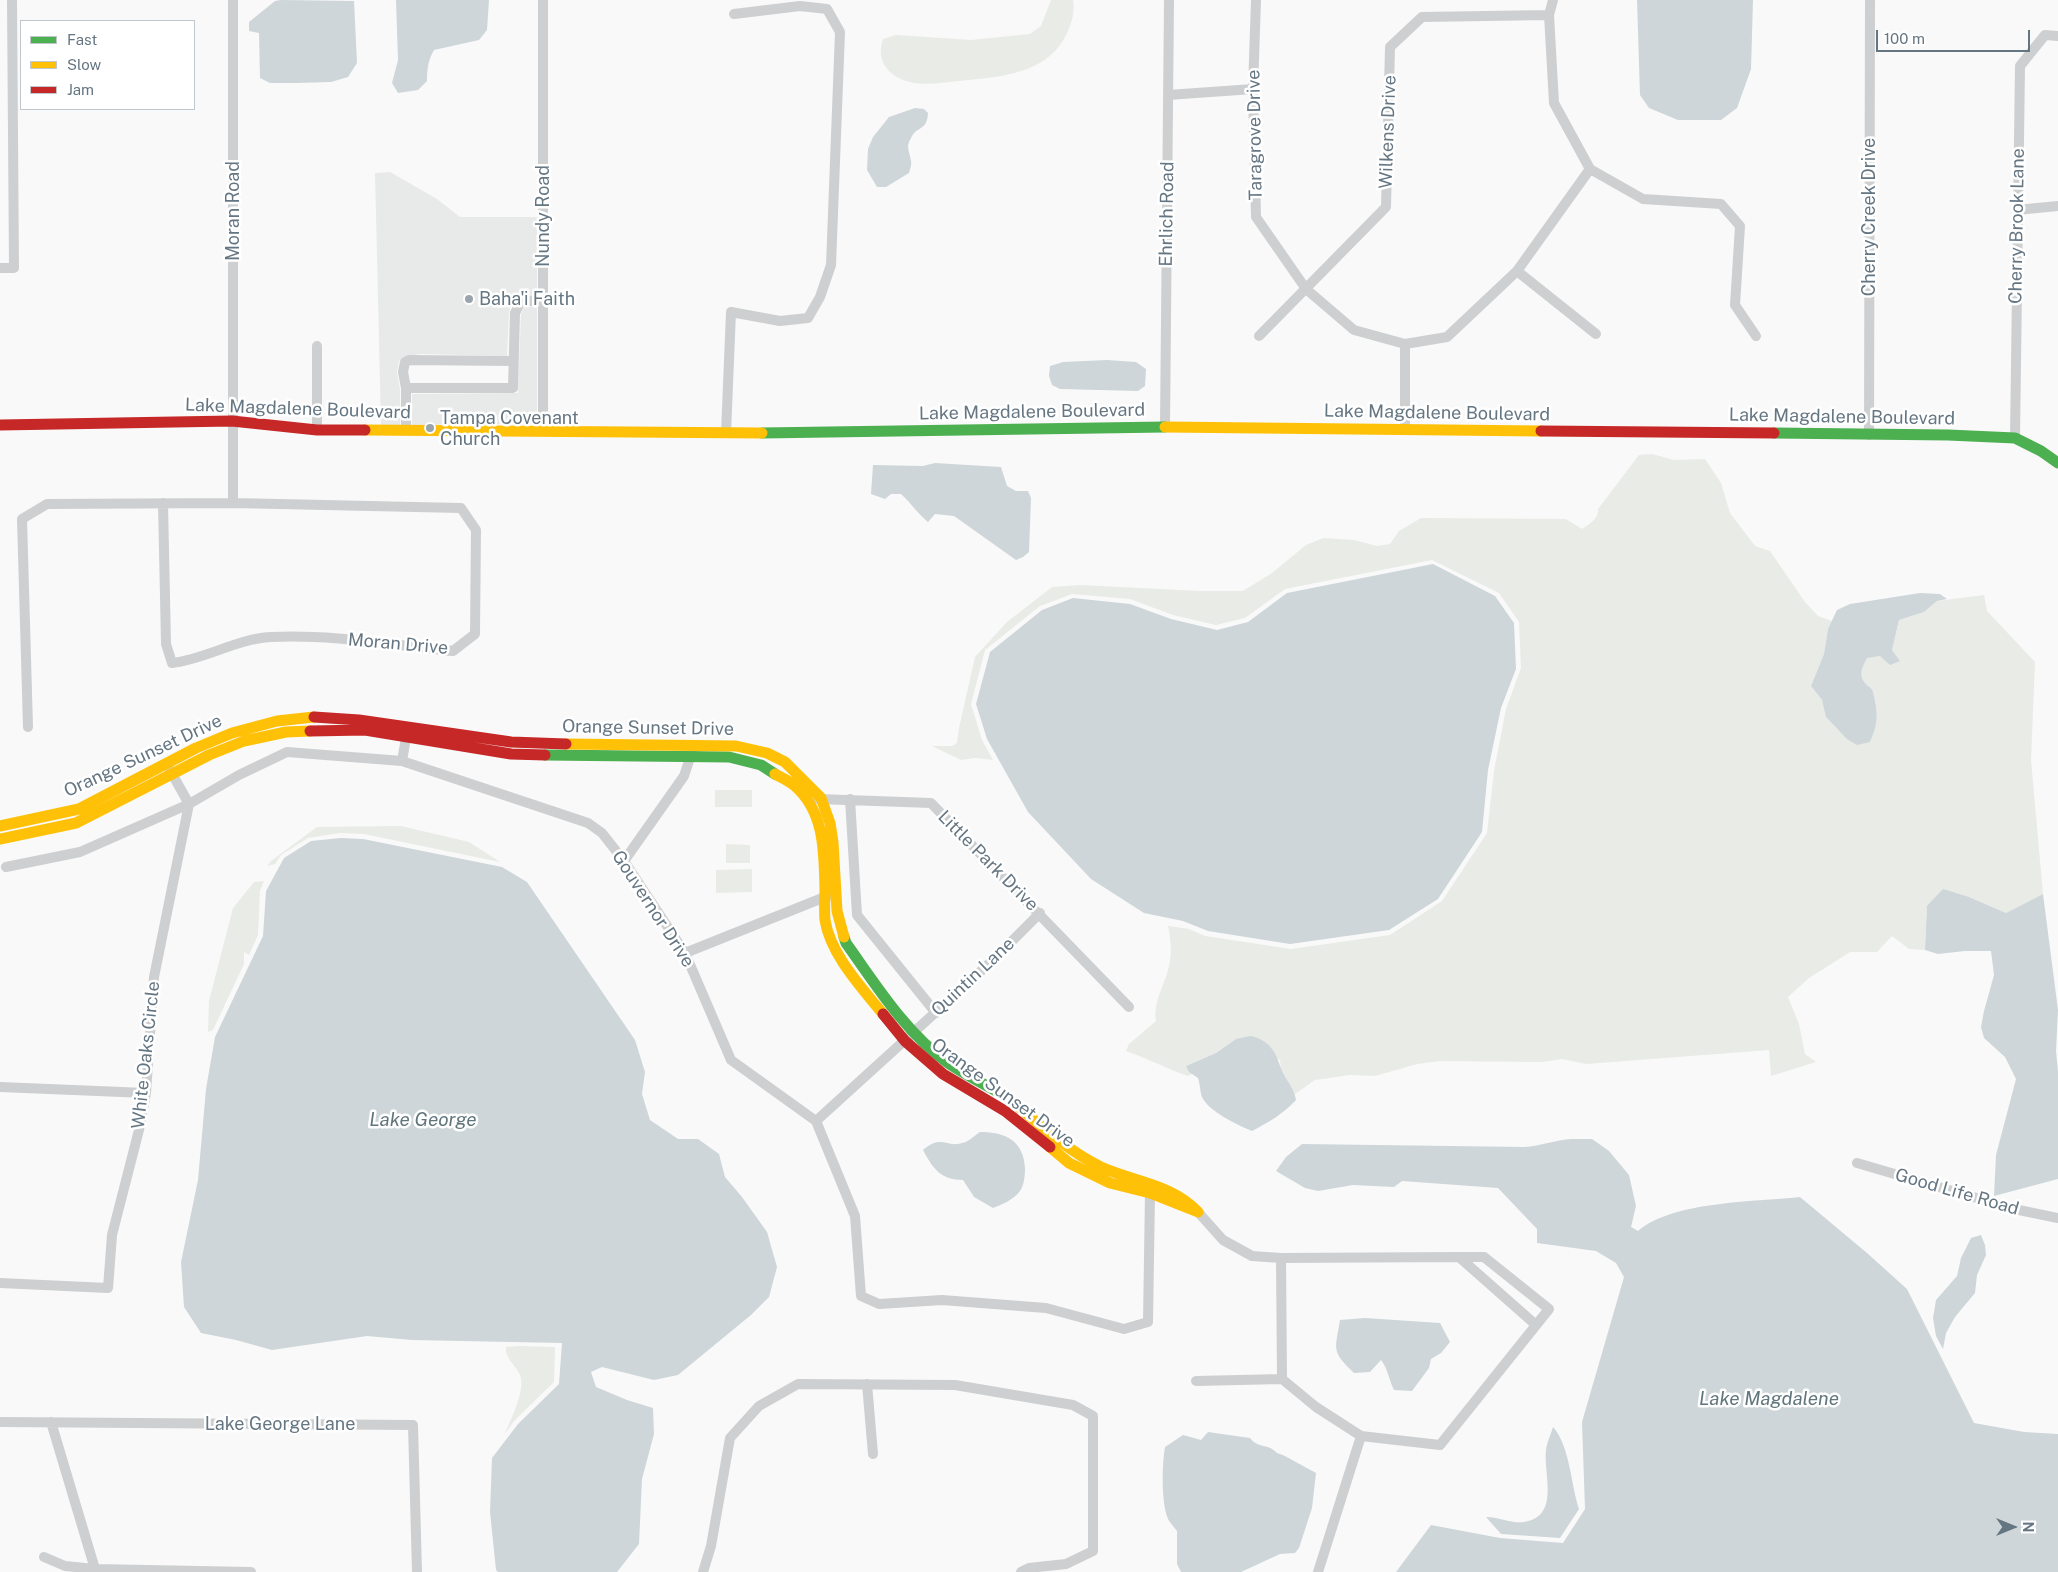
<!DOCTYPE html>
<style>
body{margin:0}
#map{position:relative;width:2058px;height:1572px;overflow:hidden;background:#f9f9f9;font-family:"Public Sans",sans-serif}
canvas{display:block}
.legend{position:absolute;left:20px;top:20px;width:175px;height:90px;box-sizing:border-box;background:#fff;border:1px solid #c1c8cd;margin:0;padding:6px 9px;list-style:none;font-size:15px;color:#657683}
.legend li{display:flex;align-items:center;gap:10px;height:25px}
.legend b{width:25px;border:1px solid #c1c8cd}
.north{position:absolute;left:1988px;top:1502px;width:50px;height:50px;-webkit-text-stroke:4px #fff;paint-order:stroke;rotate:90deg;font-size:14px;font-weight:700;line-height:20px;text-align:center;color:#657683}
.north::after{content:'';display:block;margin:auto;width:18px;height:22px;background:#657683;clip-path:polygon(50% 0,100% 100%,50% 72%,0 100%)}
.scale{position:absolute;left:1876px;top:30px;width:154px;height:22px;box-sizing:border-box;border:2px solid #657683;border-top:0;padding-left:6px;font-size:15px;line-height:18px;white-space:nowrap;color:#657683;-webkit-text-stroke:4px #fff;paint-order:stroke}
</style>
<div id="map">
<canvas width="2058" height="1572"></canvas>
<ul class="legend">
<li><b style="height:6px;background:#4caf50"></b>Fast</li>
<li><b style="height:6px;background:#ffc107"></b>Slow</li>
<li><b style="height:6px;background:#c62828"></b>Jam</li>
</ul>
<div class="north">N</div>
<div class="scale">100 m</div>
</div>
<script>
const g = document.querySelector('canvas').getContext('2d');
g.lineJoin = 'round';
function paint(path, color) {
  g.fillStyle = color;
  g.fill(path, 'evenodd');
}
function stroke(path, color, width, dash) {
  g.strokeStyle = color;
  g.lineWidth = width;
  g.lineCap = dash ? 'butt' : 'round';
  g.setLineDash(dash || []);
  g.stroke(path);
}
function drawText(font, color, halo, rows, align = 'center') {
  g.font = font + ' "Public Sans",sans-serif';
  g.lineWidth = 5;
  g.setLineDash([]);
  g.textBaseline = 'middle';
  g.strokeStyle = halo;
  g.fillStyle = color;
  for (const [text, x, y, turn = 0] of rows) {
    g.save();
    g.translate(x, y);
    g.rotate((+turn || 0) * Math.PI / 180);
    g.textAlign = isNaN(turn) ? turn : align;
    if (halo) g.strokeText(text, 0, 0);
    g.fillText(text, 0, 0);
    g.restore();
  }
}
paint(new Path2D(`
 M 390,172 L 437,199 L 460,217 L 537,217 L 537,296 L 521,296 L 517,298 L 511,305 L 509,313 L 507,356 L 421,354 L 405,356 L 399,361 L 397,373 L 400,389 L 400,425 L 381,425 L 375,173 Z
 M 537,306 L 537,424 L 412,425 L 412,394 L 518,393 L 521,314 L 524,307 Z`), '#e8e9e9');
paint(new Path2D(`
 M 1051,0 L 1073,0 C 1075,12 1072,22 1067,33 C 1048,75 998,77 958,81 C 941,83 917,87 901,79 C 884,71 877,57 883,39 L 896,35 L 971,40 L 1030,34 L 1041,26 Z
 M 1652,454 L 1674,460 L 1705,459 L 1721,483 L 1730,513 L 1755,546 L 1770,551 L 1805,602 L 1818,616 L 1832,621 L 1828,629 L 1824,654 L 1811,686 L 1822,700 L 1827,717 L 1836,728 L 1870,742 C 1879,722 1878,713 1873,692 C 1872,689 1870,688 1868,686 C 1858,677 1861,669 1867,657 L 1880,656 L 1900,661 L 1892,650 L 1899,620 L 1924,612 L 1937,601 L 1984,595 L 1987,611 L 2035,662 L 2031,760 L 2043,894 L 2006,913 L 1969,897 L 1927,906 L 1925,950 L 1909,949 L 1892,936 L 1877,952 L 1850,952 L 1809,978 L 1788,997 L 1799,1024 L 1805,1054 L 1816,1062 L 1771,1076 L 1769,1050 L 1586,1064 L 1562,1059 L 1542,1062 L 1440,1061 L 1417,1064 L 1375,1076 L 1350,1075 L 1315,1080 L 1295,1094 L 1281,1068 L 1280,1060 L 1236,1039 L 1216,1053 L 1186,1066 L 1192,1074 L 1188,1076 C 1167,1069 1147,1058 1126,1051 L 1129,1044 L 1156,1021 C 1153,1001 1165,985 1169,966 C 1172,953 1171,939 1168,926 L 1189,929 L 1205,936 L 1291,949 L 1390,935 L 1442,901 L 1487,833 L 1494,771 L 1506,709 L 1521,668 L 1519,622 L 1499,593 L 1432,560 L 1285,589 L 1245,618 L 1216,625 L 1173,615 L 1130,599 L 1072,594 L 1040,606 L 985,650 L 971,704 L 982,740 L 993,760 L 975,758 L 961,760 L 932,746 L 952,746 L 957,743 L 959,728 L 975,657 L 1007,622 L 1052,587 L 1081,585 L 1199,591 L 1243,591 L 1272,573 L 1306,545 L 1323,538 L 1354,540 L 1377,546 L 1390,544 L 1399,531 L 1421,518 L 1566,519 L 1582,529 C 1589,524 1599,519 1598,509 L 1639,455 Z
 M 715,790 L 752,790 L 752,807 L 715,807 Z
 M 401,826 L 469,842 L 500,862 L 364,834 L 340,833 L 308,838 L 281,855 L 275,864 L 267,866 L 271,861 L 317,827 Z
 M 726,844 L 750,845 L 750,863 L 726,863 Z
 M 752,869 L 752,892 L 716,893 L 716,870 Z
 M 264,881 L 260,891 L 258,935 L 249,955 L 244,952 L 244,964 L 213,1030 L 208,1032 L 209,1001 L 233,908 L 254,882 Z
 M 519,1346 L 555,1347 L 554,1382 L 514,1421 L 504,1435 C 510,1421 526,1390 520,1375 C 516,1365 505,1359 506,1347 Z`), '#e8ebe6');
paint(new Path2D(`
 M 281,0 L 354,1 L 357,63 L 348,77 L 331,82 L 297,83 L 270,83 L 260,78 L 259,33 L 249,31 L 249,22 L 275,1 Z
 M 396,0 L 489,0 L 487,30 L 479,40 L 434,50 C 428,60 427,70 427,81 L 418,90 L 398,93 L 392,83 L 398,60 Z
 M 1637,0 L 1753,0 L 1751,69 L 1737,108 L 1721,120 L 1678,120 L 1649,108 L 1640,95 Z
 M 915,108 L 924,109 L 928,113 C 927,132 917,125 911,138 C 905,147 910,152 911,161 C 912,164 910,169 909,173 L 886,187 L 877,187 L 867,170 L 868,149 L 873,137 L 889,117 Z
 M 1107,360 L 1136,362 L 1146,369 L 1145,386 L 1138,391 L 1060,389 L 1052,385 L 1049,376 L 1050,366 L 1063,362 Z
 M 935,463 L 1001,467 L 1007,486 L 1016,491 L 1028,491 L 1031,498 L 1029,552 L 1023,557 L 1016,560 L 954,516 L 935,514 L 928,522 C 918,514 911,503 901,494 L 891,494 L 885,499 L 871,494 L 873,465 L 923,466 Z
 M 1433,564 L 1495,596 L 1514,623 L 1516,669 L 1501,708 L 1488,770 L 1482,832 L 1438,899 L 1389,930 L 1290,944 L 1208,931 L 1183,921 L 1144,913 L 1091,879 L 1028,812 L 987,739 L 976,704 L 990,652 L 1042,610 L 1073,598 L 1130,604 L 1171,619 L 1217,630 L 1248,622 L 1287,593 Z
 M 1920,593 L 1940,594 L 1947,599 L 1937,601 L 1924,612 L 1899,620 L 1892,650 L 1900,661 L 1890,665 L 1880,656 L 1867,658 C 1861,669 1858,677 1868,686 C 1871,688 1872,689 1873,692 C 1878,713 1879,722 1870,742 L 1857,745 L 1847,739 L 1826,717 L 1822,700 L 1811,686 L 1824,654 L 1828,629 L 1837,610 L 1850,604 Z
 M 341,838 L 363,839 L 502,867 L 527,882 L 635,1040 L 645,1072 L 642,1094 L 650,1120 L 678,1139 L 698,1139 L 719,1154 L 725,1177 L 742,1197 L 767,1232 L 777,1267 L 769,1297 L 751,1315 L 678,1375 L 654,1380 L 602,1367 L 591,1372 L 596,1387 L 627,1400 L 653,1408 L 654,1434 L 642,1479 L 639,1544 L 617,1572 L 498,1572 L 496,1570 L 490,1512 L 492,1458 L 518,1424 L 559,1384 L 562,1343 L 412,1340 L 367,1336 L 272,1350 L 236,1340 L 201,1333 L 184,1307 L 181,1262 L 198,1180 L 206,1089 L 215,1037 L 263,936 L 266,891 L 284,858 L 311,841 Z
 M 1943,889 L 1969,897 L 2006,913 L 2043,894 L 2058,1010 L 2056,1051 L 2058,1072 L 2058,1179 L 1994,1196 L 1996,1155 L 2016,1079 L 2005,1057 L 1984,1038 L 1981,1027 L 1984,1011 L 1994,975 L 1991,951 L 1965,951 L 1938,954 L 1925,950 L 1927,906 Z
 M 1251,1036 C 1270,1041 1275,1051 1281,1068 C 1285,1079 1294,1087 1296,1100 C 1283,1114 1269,1122 1252,1131 C 1238,1125 1209,1112 1202,1097 C 1200,1092 1200,1083 1198,1078 L 1189,1072 L 1186,1066 L 1216,1053 L 1236,1039 Z
 M 980,1132 C 1006,1132 1024,1141 1025,1169 C 1025,1175 1024,1186 1020,1191 C 1013,1200 1003,1204 993,1208 L 974,1197 L 963,1180 C 941,1180 933,1169 923,1150 C 942,1134 946,1148 962,1143 C 968,1142 974,1136 980,1132 Z
 M 1572,1139 L 1592,1139 L 1609,1151 L 1629,1175 L 1636,1206 L 1631,1227 L 1638,1231 C 1673,1201 1754,1202 1800,1197 L 1867,1253 L 1907,1289 L 1974,1423 L 2024,1432 L 2058,1434 L 2058,1572 L 1396,1572 L 1431,1525 L 1500,1538 L 1563,1543 L 1585,1509 L 1582,1422 L 1624,1277 L 1616,1263 L 1596,1251 L 1537,1243 L 1537,1229 L 1498,1188 L 1402,1181 L 1394,1187 L 1353,1185 L 1318,1191 L 1305,1188 L 1276,1171 L 1286,1157 L 1302,1144 L 1524,1147 C 1541,1146 1555,1140 1572,1139 Z
 M 1981,1235 L 1985,1245 L 1986,1255 L 1977,1275 L 1975,1293 L 1955,1317 L 1946,1333 L 1943,1349 L 1936,1336 L 1933,1318 L 1936,1300 L 1957,1276 L 1961,1258 L 1971,1238 Z
 M 1365,1318 L 1440,1323 L 1450,1342 L 1441,1353 L 1431,1359 L 1429,1368 L 1412,1391 L 1394,1390 C 1389,1380 1388,1369 1381,1360 L 1370,1372 L 1354,1373 C 1331,1351 1335,1350 1340,1320 Z
 M 1553,1427 C 1570,1446 1571,1485 1579,1509 L 1560,1538 L 1501,1534 L 1486,1517 C 1499,1517 1513,1524 1524,1522 C 1561,1516 1543,1474 1546,1450 C 1547,1442 1551,1434 1553,1427 Z
 M 1208,1432 L 1250,1438 C 1258,1449 1268,1443 1277,1453 L 1283,1455 L 1316,1473 L 1312,1508 L 1299,1548 L 1295,1553 L 1280,1554 L 1241,1572 L 1181,1572 L 1177,1564 L 1177,1531 C 1174,1527 1170,1523 1168,1519 C 1161,1502 1162,1464 1165,1447 L 1183,1435 L 1201,1440 Z`), '#ced6d9');
stroke(new Path2D(`
 M 543,0 L 543,431
 M 1256,0 L 1253,89 L 1256,217 L 1306,289 L 1354,330 L 1405,344 L 1447,337 L 1517,271 L 1590,169
 M 1553,0 L 1549,15 L 1554,103 L 1590,169 L 1643,199 L 1721,204 L 1740,226 L 1735,305 L 1756,336
 M 1168,95 L 1253,89
 M 2017,210 L 2058,206
 M 0,268 L 14,268 L 12,0
 M 1517,271 L 1596,334
 M 1259,336 L 1386,207 L 1390,47 L 1422,17 L 1549,15
 M 1405,344 L 1405,430
 M 317,346 L 317,430
 M 406,388 L 513,388 L 515,313 L 521,301 L 543,301
 M 1165,427 L 1169,0
 M 406,430 L 406,388 L 403,372 L 405,362 L 409,360 L 513,361
 M 726,433 L 731,312 L 780,321 L 808,318 L 820,297 L 831,265 L 840,32 L 827,9 L 800,6 L 734,14
 M 1869,435 L 1870,0
 M 2015,438 L 2020,66 L 2045,35 L 2058,36
 M 233,503 L 233,0
 M 28,727 L 22,519 L 47,504 L 233,503 L 461,508 L 476,530 L 475,634 L 453,651 C 393,645 331,634 271,637 C 236,639 206,659 172,663 L 166,644 L 163,503
 M 402,761 L 407,732
 M 170,770 L 189,804
 M 818,799 L 931,803 L 1129,1007
 M 850,799 L 857,915 L 936,1013
 M 624,861 L 684,776 L 692,752
 M 6,867 L 80,852 L 189,804 L 239,775 L 287,752 L 402,761 L 588,823 L 602,833 L 624,861 L 685,953 L 731,1060 L 816,1121 L 855,1216 L 861,1296 L 879,1304 L 942,1300 L 1046,1308 L 1124,1329 L 1148,1322 L 1150,1193 L 1152,1189
 M 685,953 L 830,895
 M 0,1087 L 146,1093
 M 816,1121 L 992,961 L 1040,913
 M 1857,1163 L 2014,1209 L 2058,1218
 M 1198,1212 L 1223,1240 L 1252,1256 L 1281,1258 L 1459,1257
 M 1281,1258 L 1282,1379
 M 0,1283 L 108,1288 L 112,1235 L 139,1130 L 146,1093 L 154,977 L 189,804
 M 1196,1381 L 1282,1379 L 1316,1407 L 1361,1436 L 1440,1445 L 1549,1309 L 1484,1257 L 1459,1257 L 1536,1325
 M 867,1384 L 873,1454
 M 0,1422 L 413,1425 L 417,1572
 M 51,1422 L 95,1569
 M 44,1557 L 65,1566 L 95,1569 L 251,1572
 M 703,1572 L 711,1546 L 730,1438 L 759,1406 L 798,1384 L 955,1385 L 1073,1405 L 1093,1416 L 1093,1551 L 1066,1564 L 1029,1568 L 1021,1572
 M 1318,1572 L 1361,1436`), '#cecfd0', 10);
stroke(new Path2D(`
 M 762,433 L 1165,427
 M 1774,433 L 1948,435 L 2015,438 L 2041,451 L 2058,463
 M 545,755 L 729,757 L 761,765 L 775,774
 M 844,937 L 846,943 C 876,985 905,1032 948,1063 C 964,1074 982,1083 998,1092`), '#4caf50', 11);
stroke(new Path2D(`
 M 1165,427 L 1541,431
 M 365,430 L 762,433
 M 566,744 L 736,746 L 767,753 L 785,762 L 821,798 L 830,823 L 833,842 L 837,911 L 844,937
 M 775,774 C 782,778 789,781 795,786 C 825,812 824,853 825,889 C 825,899 824,910 825,920 C 830,954 862,988 883,1014
 M 0,826 L 79,809 L 196,748 L 232,733 L 277,721 L 314,717
 M 0,839 L 76,823 L 209,755 L 244,741 L 286,732 L 310,731
 M 998,1092 L 1008,1098 C 1038,1123 1066,1150 1101,1167 C 1134,1182 1172,1184 1198,1212 L 1150,1193 L 1110,1183 L 1069,1163 L 1050,1147`), '#ffc107', 11);
stroke(new Path2D(`
 M 0,425 L 232,421 L 317,430 L 365,430
 M 1541,431 L 1774,433
 M 314,717 L 359,720 L 511,742 L 566,744
 M 310,731 L 365,730 L 511,754 L 545,755
 M 883,1014 L 905,1041 L 943,1074 L 1005,1111 L 1050,1147`), '#c62828', 11);
for (const [x, y, r, color] of [
 [469,299,5,"#99a4ac"],
 [430,428,5,"#99a4ac"]
]) {
  const dot = new Path2D();
  dot.arc(x, y, r, 0, 2 * Math.PI);
  g.fillStyle = color;
  g.fill(dot);
  stroke(dot, '#fff', 2);
}
drawText('18px', '#657683', '#fff', [
 ["Wilkens Drive",1388,132,-88],
 ["Taragrove Drive",1255,135,-91],
 ["Moran Road",233,211,-90],
 ["Ehrlich Road",1167,214,-89],
 ["Nundy Road",543,216,-90],
 ["Cherry Creek Drive",1869,217,-90],
 ["Cherry Brook Lane",2017,226,-89],
 ["Lake Magdalene Boulevard",298,409,2],
 ["Lake Magdalene Boulevard",1032,412,-1],
 ["Lake Magdalene Boulevard",1437,413,1],
 ["Lake Magdalene Boulevard",1842,417,1],
 ["Moran Drive",398,644,5],
 ["Orange Sunset Drive",648,728,1],
 ["Orange Sunset Drive",143,756,-25],
 ["Little Park Drive",988,861,45],
 ["Gouvernor Drive",653,909,57],
 ["Quintin Lane",973,977,-43],
 ["White Oaks Circle",146,1055,-84],
 ["Orange Sunset Drive",1003,1093,36],
 ["Good Life Road",1957,1192,16],
 ["Lake George Lane",280,1424]
]);
drawText('18px', '#657683', '#fff', [
 ["Baha'i Faith",479,299],
 ["Tampa Covenant",440,418],
 ["Church",440,439]
], 'left');
drawText('italic 19px', '#60757c', '#fff', [
 ["Lake George",423,1120],
 ["Lake Magdalene",1769,1399]
]);
</script>
